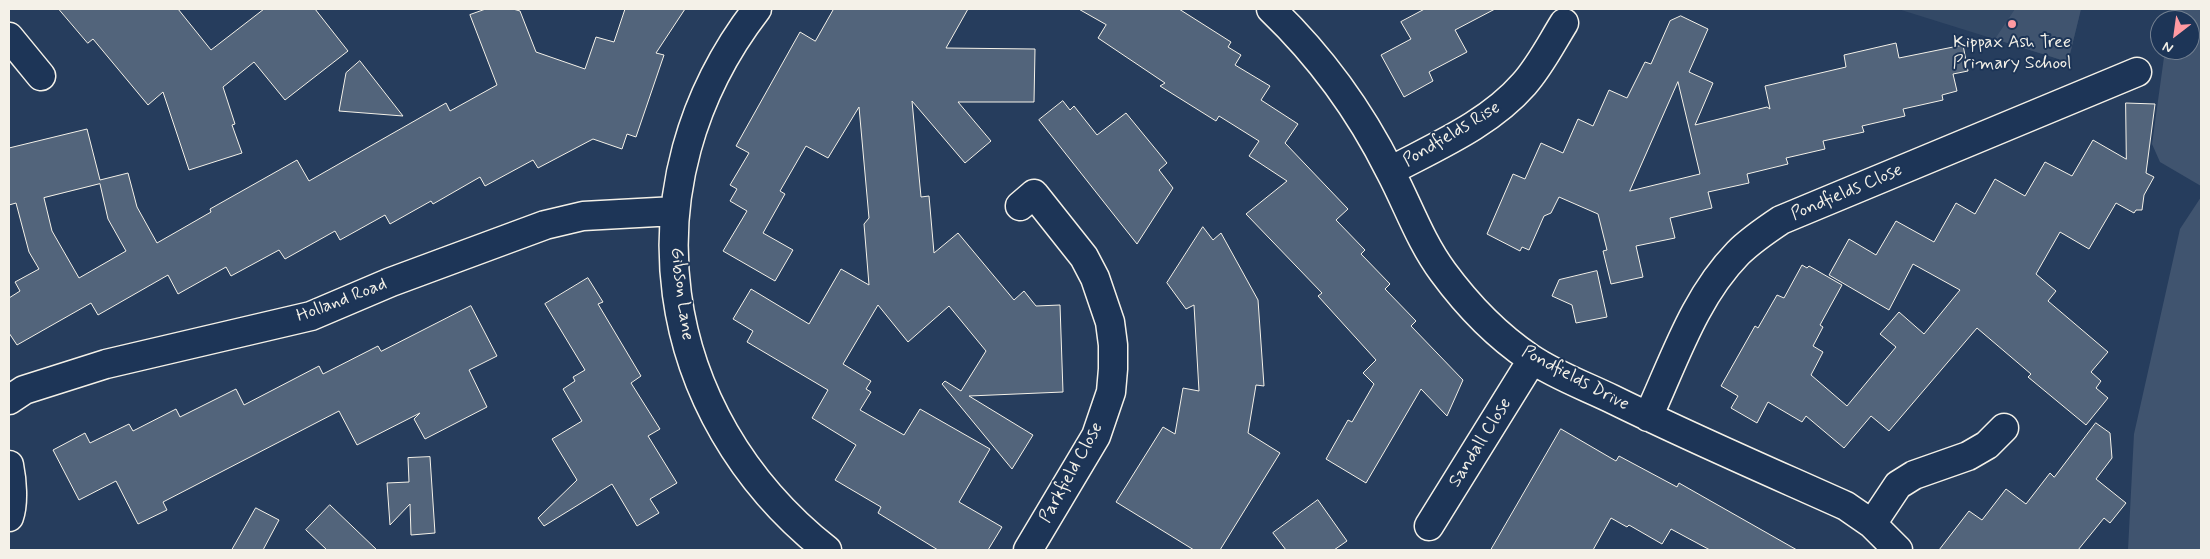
<!DOCTYPE html>
<style>
body{margin:0}
#map{position:relative;width:2210px;height:559px;overflow:hidden;background:#263d5d;font-family:Mynerve,sans-serif}
canvas{display:block}
.frame{position:absolute;inset:0;border:10px solid #f4f1e8;pointer-events:none}
.north{position:absolute;left:2150px;top:10px;width:50px;height:50px;box-sizing:border-box;background:#1d3557;border:1px solid #738091;border-radius:50%;rotate:210deg;font-size:14px;font-weight:700;line-height:20px;text-align:center;color:#f4f1e8}
.north::after{content:'';display:block;margin:auto;width:18px;height:22px;background:#ff9aa2;clip-path:polygon(50% 0,100% 100%,50% 72%,0 100%)}
</style>
<div id="map">
<canvas width="2210" height="559"></canvas>
<div class="frame"></div>
<div class="north">N</div>
</div>
<script>
const g = document.querySelector('canvas').getContext('2d');
g.lineJoin = 'round';
function paint(path, color) {
  g.fillStyle = color;
  g.fill(path, 'evenodd');
}
function stroke(path, color, width, dash) {
  g.strokeStyle = color;
  g.lineWidth = width;
  g.lineCap = dash ? 'butt' : 'round';
  g.setLineDash(dash || []);
  g.stroke(path);
}
function drawText(font, color, halo, rows, align = 'center') {
  g.font = font + ' Mynerve,sans-serif';
  g.lineWidth = 4;
  g.setLineDash([]);
  g.textBaseline = 'middle';
  g.strokeStyle = halo;
  g.fillStyle = color;
  for (const [text, x, y, turn = 0] of rows) {
    g.save();
    g.translate(x, y);
    g.rotate((+turn || 0) * Math.PI / 180);
    g.textAlign = isNaN(turn) ? turn : align;
    if (halo) g.strokeText(text, 0, 0);
    g.fillText(text, 0, 0);
    g.restore();
  }
}
paint(new Path2D(`
 M 1898,9 L 2081,9 L 2068,62 Z`), '#334966');
paint(new Path2D(`
 M 2015,9 L 2081,9 L 2068,62 L 1995,39 Z
 M 2171,9 L 2201,9 L 2201,186 L 2160,162 L 2152,144 L 2165,50 L 2190,50 L 2190,20 L 2169,20 Z
 M 2201,197 L 2201,550 L 2128,550 L 2134,434 L 2180,229 Z`), '#40546f');
const building = new Path2D(`
 M 59,9 L 178,9 L 211,50 L 264,9 L 315,9 L 348,51 L 285,100 L 254,62 L 223,87 L 235,124 L 232,125 L 242,153 L 189,170 L 163,92 L 148,105 L 93,39 L 88,43 Z
 M 486,9 L 513,9 L 520,11 L 536,52 L 585,69 L 596,37 L 614,42 L 625,9 L 685,9 L 656,53 L 664,55 L 636,137 L 627,134 L 622,149 L 593,139 L 538,168 L 533,160 L 485,186 L 480,177 L 433,204 L 431,201 L 390,224 L 385,215 L 340,240 L 335,231 L 285,259 L 279,250 L 231,276 L 226,267 L 178,294 L 168,275 L 98,315 L 91,303 L 17,345 L 9,333 L 9,298 L 20,291 L 15,282 L 39,269 L 29,252 L 16,203 L 9,205 L 9,148 L 87,129 L 100,180 L 128,173 L 137,207 L 157,243 L 211,212 L 210,209 L 297,160 L 309,181 L 446,103 L 450,111 L 497,85 L 470,15 ZM 100,184 L 108,219 L 126,251 L 79,278 L 52,231 L 44,198 Z
 M 834,9 L 968,9 L 946,48 L 1035,49 L 1034,102 L 958,102 L 991,141 L 965,163 L 912,101 L 921,197 L 929,196 L 934,253 L 958,233 L 1014,300 L 1024,291 L 1036,306 L 1060,305 L 1063,392 L 969,396 L 1033,435 L 1012,469 L 942,384 L 945,381 L 961,391 L 986,351 L 949,306 L 908,342 L 878,305 L 843,364 L 871,381 L 866,389 L 871,392 L 860,410 L 904,435 L 920,409 L 990,449 L 959,502 L 1002,527 L 988,550 L 938,550 L 878,513 L 881,507 L 835,480 L 856,445 L 812,418 L 828,390 L 747,342 L 753,331 L 733,319 L 751,289 L 809,324 L 841,269 L 869,285 L 864,224 L 869,218 L 859,107 L 828,158 L 806,146 L 780,191 L 785,194 L 763,233 L 793,250 L 775,281 L 723,251 L 747,211 L 730,201 L 737,189 L 730,185 L 749,153 L 736,146 L 800,32 L 815,41 Z
 M 1079,9 L 1179,9 L 1231,42 L 1228,47 L 1241,55 L 1235,65 L 1270,86 L 1261,100 L 1298,124 L 1285,143 L 1348,209 L 1336,220 L 1365,250 L 1361,254 L 1390,284 L 1385,289 L 1416,321 L 1411,326 L 1463,380 L 1447,416 L 1421,389 L 1366,483 L 1326,459 L 1348,420 L 1352,422 L 1374,384 L 1363,373 L 1376,360 L 1318,296 L 1322,293 L 1246,214 L 1287,181 L 1249,156 L 1259,141 L 1219,116 L 1216,121 L 1160,86 L 1165,83 L 1098,38 L 1106,25 Z
 M 1425,9 L 1495,9 L 1455,30 L 1467,52 L 1429,72 L 1433,81 L 1404,97 L 1381,55 L 1411,39 L 1401,22 Z
 M 1681,16 L 1708,29 L 1689,72 L 1713,83 L 1695,125 L 1767,107 L 1770,109 L 1765,86 L 1846,67 L 1844,55 L 1896,43 L 1899,58 L 1963,45 L 1968,71 L 1953,74 L 1957,91 L 1942,95 L 1943,100 L 1903,109 L 1905,116 L 1862,126 L 1864,132 L 1823,141 L 1825,149 L 1786,158 L 1788,164 L 1747,174 L 1749,183 L 1708,192 L 1712,208 L 1670,218 L 1675,238 L 1636,246 L 1643,277 L 1611,284 L 1603,251 L 1607,250 L 1598,214 L 1559,197 L 1551,213 L 1544,216 L 1529,250 L 1522,247 L 1520,251 L 1487,234 L 1513,174 L 1525,179 L 1541,143 L 1563,153 L 1578,119 L 1593,126 L 1609,90 L 1627,98 L 1645,62 L 1651,64 L 1670,21 ZM 1678,82 L 1700,174 L 1630,191 Z
 M 360,61 L 403,116 L 339,111 L 346,73 Z
 M 1063,101 L 1070,110 L 1074,106 L 1097,135 L 1126,113 L 1167,163 L 1159,170 L 1173,188 L 1137,244 L 1039,120 Z
 M 2126,103 L 2155,104 L 2146,173 L 2154,177 L 2144,195 L 2142,210 L 2136,210 L 2134,213 L 2116,203 L 2089,249 L 2060,232 L 2036,274 L 2056,291 L 2048,301 L 2108,352 L 2091,372 L 2101,381 L 2096,388 L 2108,398 L 2086,425 L 2028,377 L 2031,374 L 1977,328 L 1889,431 L 1871,416 L 1844,448 L 1806,416 L 1802,422 L 1768,402 L 1757,423 L 1731,408 L 1738,396 L 1721,386 L 1755,326 L 1758,328 L 1777,295 L 1784,298 L 1802,265 L 1807,268 L 1809,266 L 1842,285 L 1820,325 L 1823,327 L 1813,346 L 1823,352 L 1811,375 L 1847,406 L 1896,347 L 1880,334 L 1899,312 L 1924,334 L 1960,290 L 1913,264 L 1889,310 L 1829,275 L 1849,239 L 1876,255 L 1896,221 L 1934,242 L 1956,203 L 1975,214 L 1995,179 L 2025,196 L 2045,162 L 2072,176 L 2093,140 L 2126,159 Z
 M 1203,227 L 1213,240 L 1221,233 L 1258,300 L 1264,386 L 1256,385 L 1248,433 L 1280,453 L 1220,550 L 1194,550 L 1116,502 L 1163,427 L 1175,434 L 1183,388 L 1199,391 L 1194,305 L 1186,309 L 1167,283 Z
 M 1597,271 L 1607,317 L 1576,323 L 1572,305 L 1552,296 L 1559,280 Z
 M 588,278 L 603,302 L 598,304 L 641,376 L 631,383 L 660,429 L 648,436 L 677,483 L 650,499 L 659,513 L 637,526 L 612,484 L 544,526 L 538,518 L 577,480 L 552,439 L 582,421 L 563,389 L 575,381 L 573,377 L 585,370 L 545,304 Z
 M 471,306 L 497,356 L 469,370 L 487,407 L 425,439 L 414,419 L 420,413 L 357,445 L 339,411 L 163,502 L 167,510 L 138,524 L 116,481 L 79,500 L 53,450 L 85,433 L 90,443 L 129,424 L 133,431 L 176,409 L 180,417 L 236,389 L 244,405 L 319,366 L 323,374 L 378,346 L 381,351 Z
 M 2096,423 L 2110,433 L 2112,458 L 2096,479 L 2126,503 L 2110,523 L 2104,518 L 2078,550 L 1939,550 L 1969,511 L 1982,520 L 2006,489 L 2026,504 L 2050,473 L 2054,477 Z
 M 1561,429 L 1616,461 L 1619,456 L 1677,487 L 1679,483 L 1797,550 L 1710,550 L 1671,529 L 1662,544 L 1629,525 L 1627,527 L 1611,518 L 1593,550 L 1491,550 Z
 M 430,457 L 435,533 L 411,535 L 410,504 L 390,525 L 387,483 L 409,482 L 408,458 Z
 M 1318,500 L 1347,541 L 1334,550 L 1286,550 L 1273,533 Z
 M 330,505 L 377,550 L 327,550 L 306,530 Z
 M 256,508 L 279,520 L 263,550 L 232,550 Z`);
paint(building, '#52647b');
stroke(building, '#f4f1e8', 1);
const street = new Path2D(`
 M 757,9 C 622,184 655,414 827,550
 M 1271,9 C 1319,55 1360,111 1390,171 C 1408,205 1420,241 1443,272 C 1468,306 1496,335 1530,358 C 1555,375 1585,386 1612,399 C 1689,437 1768,471 1846,506 L 1872,524 L 1898,550
 M 9,37 L 41,76
 M 1390,171 C 1437,146 1489,124 1524,84 C 1540,66 1551,44 1564,23
 M 1020,206 L 1034,194 L 1084,257 L 1095,278 L 1110,322 L 1113,345 L 1113,369 L 1111,392 L 1096,436 L 1028,550
 M 9,400 L 24,390 L 106,364 L 311,316 L 391,282 L 545,225 L 583,216 L 675,211
 M 1648,417 C 1674,361 1694,298 1738,253 C 1751,240 1766,230 1781,220 L 2137,72
 M 9,465 C 12,480 14,503 9,517
 M 1872,524 L 1898,485 L 1914,475 L 1968,456 L 1987,445 L 2004,428
 M 1429,526 L 1532,360`);
stroke(street, '#f4f1e8', 31);
stroke(street, '#1d3557', 28);
for (const [x, y, r, color] of [
 [2012,24,5,"#ff9aa2"]
]) {
  const dot = new Path2D();
  dot.arc(x, y, r, 0, 2 * Math.PI);
  g.fillStyle = color;
  g.fill(dot);
  stroke(dot, '#1d3557', 2);
}
drawText('18px', '#f4f1e8', '#1d3557', [
 ["Kippax Ash Tree",2012,43],
 ["Primary School",2012,64]
]);
drawText('18px', '#f4f1e8', '#1d3557', [
 ["Pondfields Rise",1452,135,-31],
 ["Pondfields Close",1847,193,-23],
 ["Gibson Lane",681,294,83],
 ["Holland Road",342,301,-21],
 ["Pondfields Drive",1575,379,28],
 ["Sandall Close",1481,443,-58],
 ["Parkfield Close",1072,473,-61]
]);
</script>
